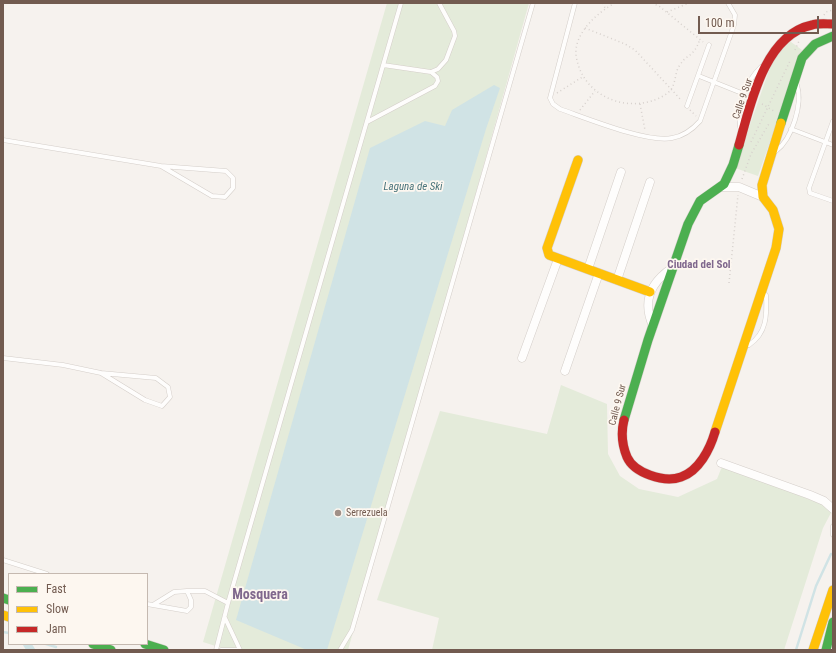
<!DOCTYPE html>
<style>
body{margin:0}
#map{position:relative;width:836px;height:653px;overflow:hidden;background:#f6f2ee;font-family:"Roboto Condensed",sans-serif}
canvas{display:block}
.frame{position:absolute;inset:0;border:4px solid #725b50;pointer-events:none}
.legend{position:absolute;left:8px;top:573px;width:140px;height:72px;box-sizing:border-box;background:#fdf7f0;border:1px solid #c5b9b0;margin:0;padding:5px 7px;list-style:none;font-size:12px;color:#725b50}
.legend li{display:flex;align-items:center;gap:8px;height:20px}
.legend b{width:20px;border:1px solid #c5b9b0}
.scale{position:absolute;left:698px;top:16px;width:121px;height:18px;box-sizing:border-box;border:2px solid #725b50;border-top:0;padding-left:5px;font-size:12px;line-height:14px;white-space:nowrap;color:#725b50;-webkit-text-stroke:3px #fdf7f0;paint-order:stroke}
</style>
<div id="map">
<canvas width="836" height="653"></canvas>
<div class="frame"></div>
<ul class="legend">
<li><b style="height:5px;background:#4caf50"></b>Fast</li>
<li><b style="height:5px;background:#ffc107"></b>Slow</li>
<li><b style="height:5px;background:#c62828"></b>Jam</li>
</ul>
<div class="scale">100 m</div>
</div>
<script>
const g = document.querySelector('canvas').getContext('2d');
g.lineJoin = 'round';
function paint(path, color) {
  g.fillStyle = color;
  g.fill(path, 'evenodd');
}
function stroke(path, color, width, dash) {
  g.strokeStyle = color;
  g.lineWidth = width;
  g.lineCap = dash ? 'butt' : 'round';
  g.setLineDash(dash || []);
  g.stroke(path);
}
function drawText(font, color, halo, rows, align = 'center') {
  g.font = font + ' "Roboto Condensed",sans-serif';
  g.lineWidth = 3.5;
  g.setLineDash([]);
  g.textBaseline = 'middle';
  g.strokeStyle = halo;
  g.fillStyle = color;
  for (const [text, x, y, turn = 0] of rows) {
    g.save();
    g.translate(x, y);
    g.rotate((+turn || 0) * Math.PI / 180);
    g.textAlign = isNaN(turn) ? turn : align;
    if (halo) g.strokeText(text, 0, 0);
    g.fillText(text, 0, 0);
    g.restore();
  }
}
paint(new Path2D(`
 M 387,3 L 529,3 L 348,650 L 228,650 L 203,642 Z
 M 787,39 L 802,50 L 758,176 L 735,168 L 775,53 Z
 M 561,385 L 607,404 L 608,454 L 620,476 L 639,489 L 678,497 L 717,479 L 723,464 L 833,509 L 823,528 L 784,650 L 432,650 L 439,618 L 377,600 L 440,411 L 547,434 Z`), '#e4ebda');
paint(new Path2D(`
 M 494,85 L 500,88 L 486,129 L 327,650 L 307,650 L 236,620 L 370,148 L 425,121 L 445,126 L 452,110 Z`), '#d0e3e5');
stroke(new Path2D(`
 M 3,632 L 9,633
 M 46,644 L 56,647
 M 796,650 L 816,586 L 831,554`), '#d0e3e5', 2.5);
stroke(new Path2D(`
 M 27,644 L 31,650`), '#d0e3e5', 8);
const lane = new Path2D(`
 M 575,3 L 550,98 L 553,104 L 560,109 C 586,118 647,143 672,138 C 684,136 692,130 700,121 L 734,25 L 735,15 L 728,3
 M 383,65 L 431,72 L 438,69 L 446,60 L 455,36 L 454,31 L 439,3
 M 699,76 L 744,94
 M 687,106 L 709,45
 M 833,121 L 809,188 L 810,193 L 833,201
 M 367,122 L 435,86 L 438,81 L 437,77 L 431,72
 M 740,127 C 737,106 746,81 761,67
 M 791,129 L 833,145
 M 3,140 L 161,166 L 226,171 L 233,178 L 233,188 L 225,197 L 212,196 L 161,166
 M 776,151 C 792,139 803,104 797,85
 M 749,345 C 767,333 767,315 766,295
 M 3,358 L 63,365 L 101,373 L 156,378 L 168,387 L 170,397 L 162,406 L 145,400 L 101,373
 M 833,526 L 833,535
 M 3,560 L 47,574
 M 187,591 L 205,591 L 228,603
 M 147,604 L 187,611 L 191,607 L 191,600 L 187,591 L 174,592 L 153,605
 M 225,618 L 240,650
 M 216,650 L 228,603 L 401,3
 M 221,650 L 240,650
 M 340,650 L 352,630 L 375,551 L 533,3`);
const street = new Path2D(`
 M 721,187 L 739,187 L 763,197
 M 588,269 L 621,172
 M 617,280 L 650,182
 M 653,326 C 642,301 650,283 672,268
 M 522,358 L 558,259
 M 565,371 L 599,273
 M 721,463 L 810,495 L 824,501 L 833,509`);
const fast = new Path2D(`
 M 781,123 L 802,58 L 815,44 L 833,36
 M 624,420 L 648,340 L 688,224 L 700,201 L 724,184 L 733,165 L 739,145
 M 3,598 L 9,600
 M 93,644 L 111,650
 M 145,644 L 164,650
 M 826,650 L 833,622`);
const slow = new Path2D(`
 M 578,160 L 547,248 L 549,255 L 650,292
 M 715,432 L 776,248 L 779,229 L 773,210 L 763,197 L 762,185 L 781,123
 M 3,615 L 9,617
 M 813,650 L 833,590`);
const jam = new Path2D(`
 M 739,145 C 750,106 764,35 812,25 C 818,23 826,24 833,24
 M 624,420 C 621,432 622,445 627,457 C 634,473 664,483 681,477 C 699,471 710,449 715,432`);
stroke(lane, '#d4cec9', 5);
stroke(street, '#d4cec9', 9);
stroke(fast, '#d4cec9', 10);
stroke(slow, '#d4cec9', 10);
stroke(jam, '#d4cec9', 10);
stroke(new Path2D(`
 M 603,3 L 605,8
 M 615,3 C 598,12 574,33 576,55 C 581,92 618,111 652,101 C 658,99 669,94 672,88 C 676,81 675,71 680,65 C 687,53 693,59 700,39
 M 652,3 L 659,6 L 703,42
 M 667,12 L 689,3
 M 824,15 L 826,12 L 833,10
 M 585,28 L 625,44 L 635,50 L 682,101
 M 795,50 L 799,41
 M 557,93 L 584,76
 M 640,104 L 645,130
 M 762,104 L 774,111
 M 580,110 L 595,91
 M 690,110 L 696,116
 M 751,142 L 790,61
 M 742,179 L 751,154 L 770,122
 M 729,283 L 738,195`), '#d7d1cd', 1.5, [1, 3]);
stroke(lane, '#fefdfc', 4);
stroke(street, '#fefdfc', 8);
stroke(fast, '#4caf50', 9);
stroke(slow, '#ffc107', 9);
stroke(jam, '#c62828', 9);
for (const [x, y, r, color] of [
 [338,513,4,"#a09087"]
]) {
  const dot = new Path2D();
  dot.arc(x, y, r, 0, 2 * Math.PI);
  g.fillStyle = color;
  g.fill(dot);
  stroke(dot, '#fdf7f0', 1.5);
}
drawText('10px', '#725b50', '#fdf7f0', [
 ["Calle 9 Sur",743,99,-71],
 ["Calle 9 Sur",618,405,-75]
]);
drawText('10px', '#725b50', '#fdf7f0', [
 ["Serrezuela",346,513]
], 'left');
drawText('italic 11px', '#49747b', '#fdf7f0', [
 ["Laguna de Ski",413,187]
]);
drawText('bold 11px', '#80688d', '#fdf7f0', [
 ["Ciudad del Sol",699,265]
]);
drawText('bold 14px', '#80688d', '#fdf7f0', [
 ["Mosquera",260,595]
]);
</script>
